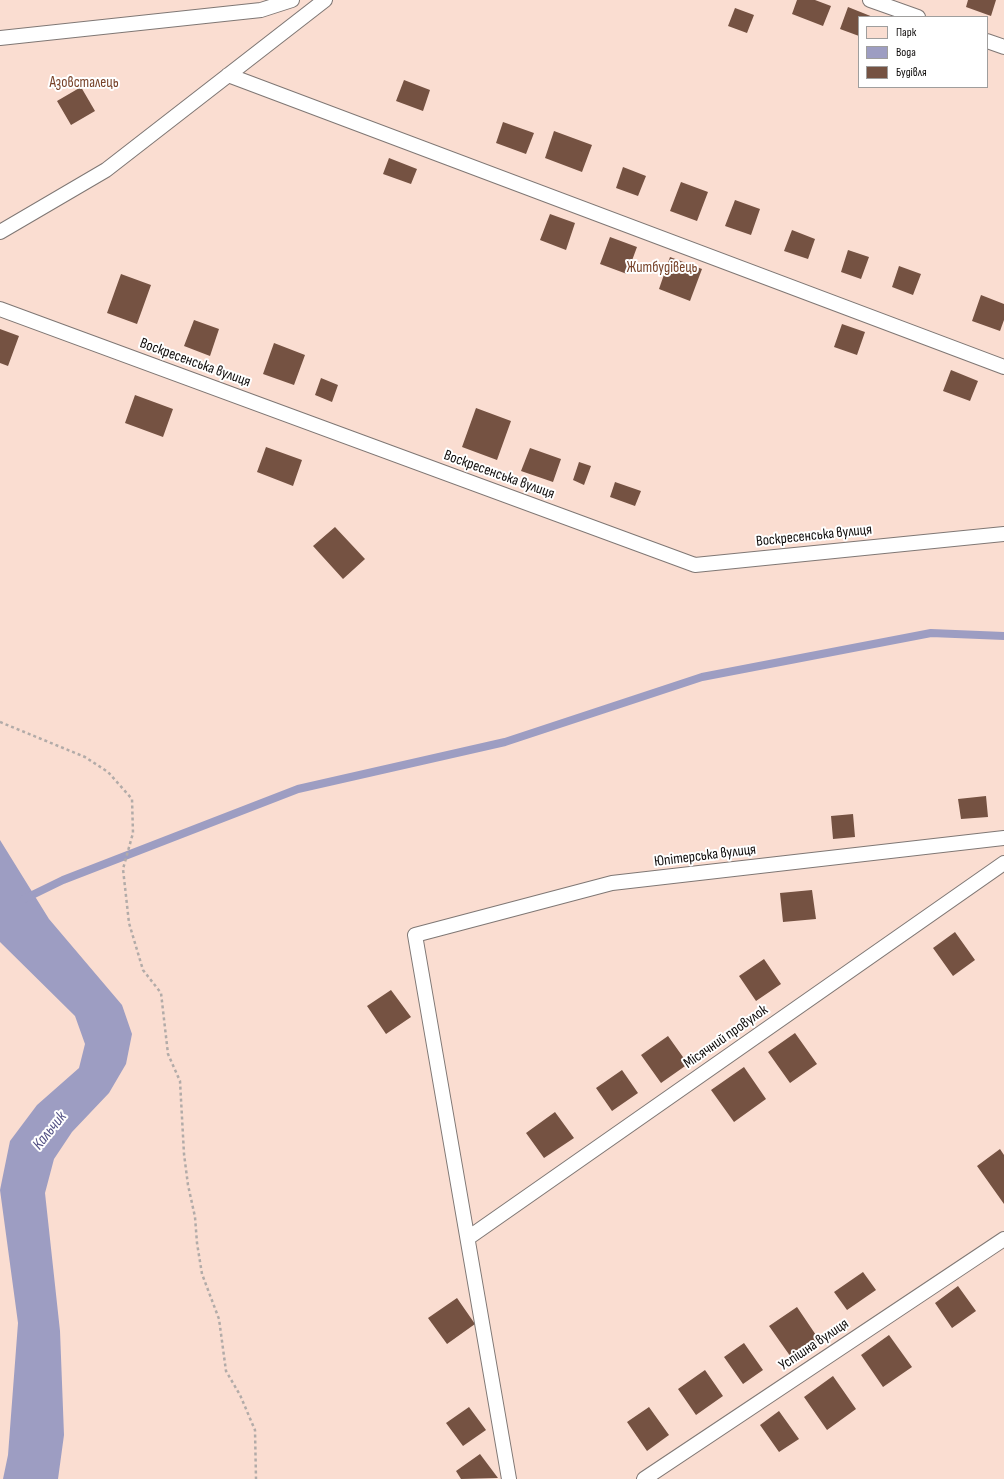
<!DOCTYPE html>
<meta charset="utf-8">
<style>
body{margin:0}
#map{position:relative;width:1004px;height:1479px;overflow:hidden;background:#fcf3ef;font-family:"Sofia Sans Condensed",sans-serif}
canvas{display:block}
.legend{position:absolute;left:858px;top:16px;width:130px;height:72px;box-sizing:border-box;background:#fff;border:1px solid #9f9e9d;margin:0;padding:5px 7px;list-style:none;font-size:12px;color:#0f0c0b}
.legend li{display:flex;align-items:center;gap:8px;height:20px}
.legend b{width:20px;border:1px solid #9f9e9d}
</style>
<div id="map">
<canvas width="1004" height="1479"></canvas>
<ul class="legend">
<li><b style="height:11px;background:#faddd1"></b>Парк</li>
<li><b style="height:11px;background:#9d9dc2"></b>Вода</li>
<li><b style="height:11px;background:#755242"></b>Будівля</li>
</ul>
</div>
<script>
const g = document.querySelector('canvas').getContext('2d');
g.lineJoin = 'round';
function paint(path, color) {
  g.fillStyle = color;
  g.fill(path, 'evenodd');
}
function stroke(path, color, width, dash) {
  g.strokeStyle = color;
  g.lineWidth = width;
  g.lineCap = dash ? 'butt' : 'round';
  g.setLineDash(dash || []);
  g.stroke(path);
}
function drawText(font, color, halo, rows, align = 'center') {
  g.font = font + ' "Sofia Sans Condensed",sans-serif';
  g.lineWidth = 4;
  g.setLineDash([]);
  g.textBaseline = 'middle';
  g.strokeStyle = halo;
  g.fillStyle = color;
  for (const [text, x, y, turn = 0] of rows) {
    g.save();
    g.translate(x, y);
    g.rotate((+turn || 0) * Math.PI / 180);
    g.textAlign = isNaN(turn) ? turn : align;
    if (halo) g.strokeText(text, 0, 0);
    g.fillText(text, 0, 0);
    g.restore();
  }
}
paint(new Path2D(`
 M 0,0 L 1004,0 L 1004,1479 L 0,1479 ZM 859,17 L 987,17 L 987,87 L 859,87 Z`), '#faddd1');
paint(new Path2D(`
 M 0,840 L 49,919 L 122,1005 L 132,1034 L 126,1064 L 109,1093 L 72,1132 L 54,1159 L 45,1193 L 60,1331 L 64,1435 L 58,1479 L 3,1479 L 8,1455 L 18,1323 L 0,1190 L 10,1141 L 37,1105 L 79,1068 L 85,1044 L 75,1016 L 0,942 Z`), '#9d9dc2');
stroke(new Path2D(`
 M 24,899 L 63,880 L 298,789 L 505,742 L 702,677 L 931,633 L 1004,636`), '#9d9dc2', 8);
paint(new Path2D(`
 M 797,0 L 815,0 L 831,6 L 823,26 L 792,14 Z
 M 968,0 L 996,0 L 991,16 L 966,7 Z
 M 848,7 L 873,17 L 859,17 L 859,36 L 840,29 Z
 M 735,8 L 754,15 L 747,33 L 728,26 Z
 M 404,80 L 430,90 L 423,111 L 396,101 Z
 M 81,87 L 95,111 L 71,125 L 57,101 Z
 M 503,122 L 534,133 L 526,154 L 496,143 Z
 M 554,131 L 592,145 L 582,172 L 545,158 Z
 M 389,158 L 417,169 L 411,184 L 383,174 Z
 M 623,167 L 646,176 L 638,196 L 616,188 Z
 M 681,182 L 708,192 L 697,221 L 670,211 Z
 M 735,200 L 760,209 L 751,235 L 725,226 Z
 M 550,214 L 575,223 L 566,250 L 540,240 Z
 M 792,230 L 815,239 L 808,259 L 784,251 Z
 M 610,237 L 637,247 L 627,274 L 600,264 Z
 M 848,250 L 869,257 L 861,279 L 841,272 Z
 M 670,257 L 702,269 L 690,301 L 659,289 Z
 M 899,266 L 921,274 L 913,295 L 892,287 Z
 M 121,274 L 151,285 L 137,324 L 107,313 Z
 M 981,295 L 1004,304 L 1004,320 L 1000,331 L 972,321 Z
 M 194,320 L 219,329 L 210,356 L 184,346 Z
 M 842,324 L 865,332 L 857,355 L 834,347 Z
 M 0,329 L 19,336 L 8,366 L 0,363 Z
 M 274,343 L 305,355 L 294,385 L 263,374 Z
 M 951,370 L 978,381 L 970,401 L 943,391 Z
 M 321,378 L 338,385 L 332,402 L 315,395 Z
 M 135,395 L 173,409 L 163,437 L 125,423 Z
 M 476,408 L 511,421 L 497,460 L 462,447 Z
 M 266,447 L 302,460 L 293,486 L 257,472 Z
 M 530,448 L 561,459 L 553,482 L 521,471 Z
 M 579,462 L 591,466 L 584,485 L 573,480 Z
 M 615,482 L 641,491 L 635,506 L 610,497 Z
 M 335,527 L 365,559 L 343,579 L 313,546 Z
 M 986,796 L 988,817 L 961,819 L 958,799 Z
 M 853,814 L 855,837 L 833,839 L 831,816 Z
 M 812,890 L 816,919 L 783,922 L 780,893 Z
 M 955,932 L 975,960 L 953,976 L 933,948 Z
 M 764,959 L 781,984 L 756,1001 L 739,976 Z
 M 391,990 L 411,1017 L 386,1034 L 367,1006 Z
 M 795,1033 L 817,1064 L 790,1083 L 768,1052 Z
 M 668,1036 L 688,1064 L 661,1083 L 641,1055 Z
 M 744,1067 L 766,1099 L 734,1122 L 711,1090 Z
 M 622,1070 L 638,1093 L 612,1111 L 596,1088 Z
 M 555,1112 L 574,1138 L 544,1158 L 526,1133 Z
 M 1000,1149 L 1004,1155 L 1004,1204 L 977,1166 Z
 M 863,1272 L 876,1290 L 847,1310 L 834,1292 Z
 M 958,1286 L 976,1311 L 952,1328 L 935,1303 Z
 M 457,1298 L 475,1324 L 447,1344 L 428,1318 Z
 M 797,1307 L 820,1341 L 793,1360 L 769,1326 Z
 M 889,1335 L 912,1367 L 883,1387 L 861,1355 Z
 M 744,1343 L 763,1370 L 743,1384 L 724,1357 Z
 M 705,1370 L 723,1396 L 696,1415 L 678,1389 Z
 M 833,1376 L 856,1409 L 827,1430 L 804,1397 Z
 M 469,1407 L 486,1430 L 463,1446 L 446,1423 Z
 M 649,1407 L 669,1435 L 647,1451 L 627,1422 Z
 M 779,1411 L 799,1439 L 779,1452 L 760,1425 Z
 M 480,1454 L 498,1478 L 461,1479 L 456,1471 Z`), '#755242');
const service = new Path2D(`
 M 870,0 L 918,17
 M 0,38 L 261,10 L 292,0
 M 987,41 L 1004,47
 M 228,75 L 1004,367
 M 0,232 L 106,170 L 325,0
 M 0,309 L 695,565 L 1004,534
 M 468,1238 L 1004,863
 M 509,1479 L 415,935 L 612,883 L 1004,838
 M 644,1479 L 1004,1239`);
stroke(service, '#7f7774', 16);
stroke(new Path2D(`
 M 0,722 L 85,757 L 108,772 L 132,799 L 133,833 L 123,869 L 129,923 L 143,970 L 161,993 L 168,1054 L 180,1081 L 184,1154 L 188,1185 L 195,1217 L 197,1243 L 202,1274 L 219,1319 L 226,1371 L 240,1395 L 255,1430 L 256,1479`), '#b2aba8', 2.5, [3, 3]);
stroke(service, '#fff', 14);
drawText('15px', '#78432a', '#fff', [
 ["Азовсталець",84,83],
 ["Житбудівець",662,268]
]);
drawText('15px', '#0f0c0b', '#fff', [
 ["Воскресенська вулиця",195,363,20],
 ["Воскресенська вулиця",499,475,20],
 ["Воскресенська вулиця",814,536,-6],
 ["Юпітерська вулиця",705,856,-7],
 ["Місячний провулок",726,1037,-35],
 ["Успішна вулиця",814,1345,-34]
]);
drawText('italic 16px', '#525084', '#fff', [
 ["Кальчик",50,1131,-51]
]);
</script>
